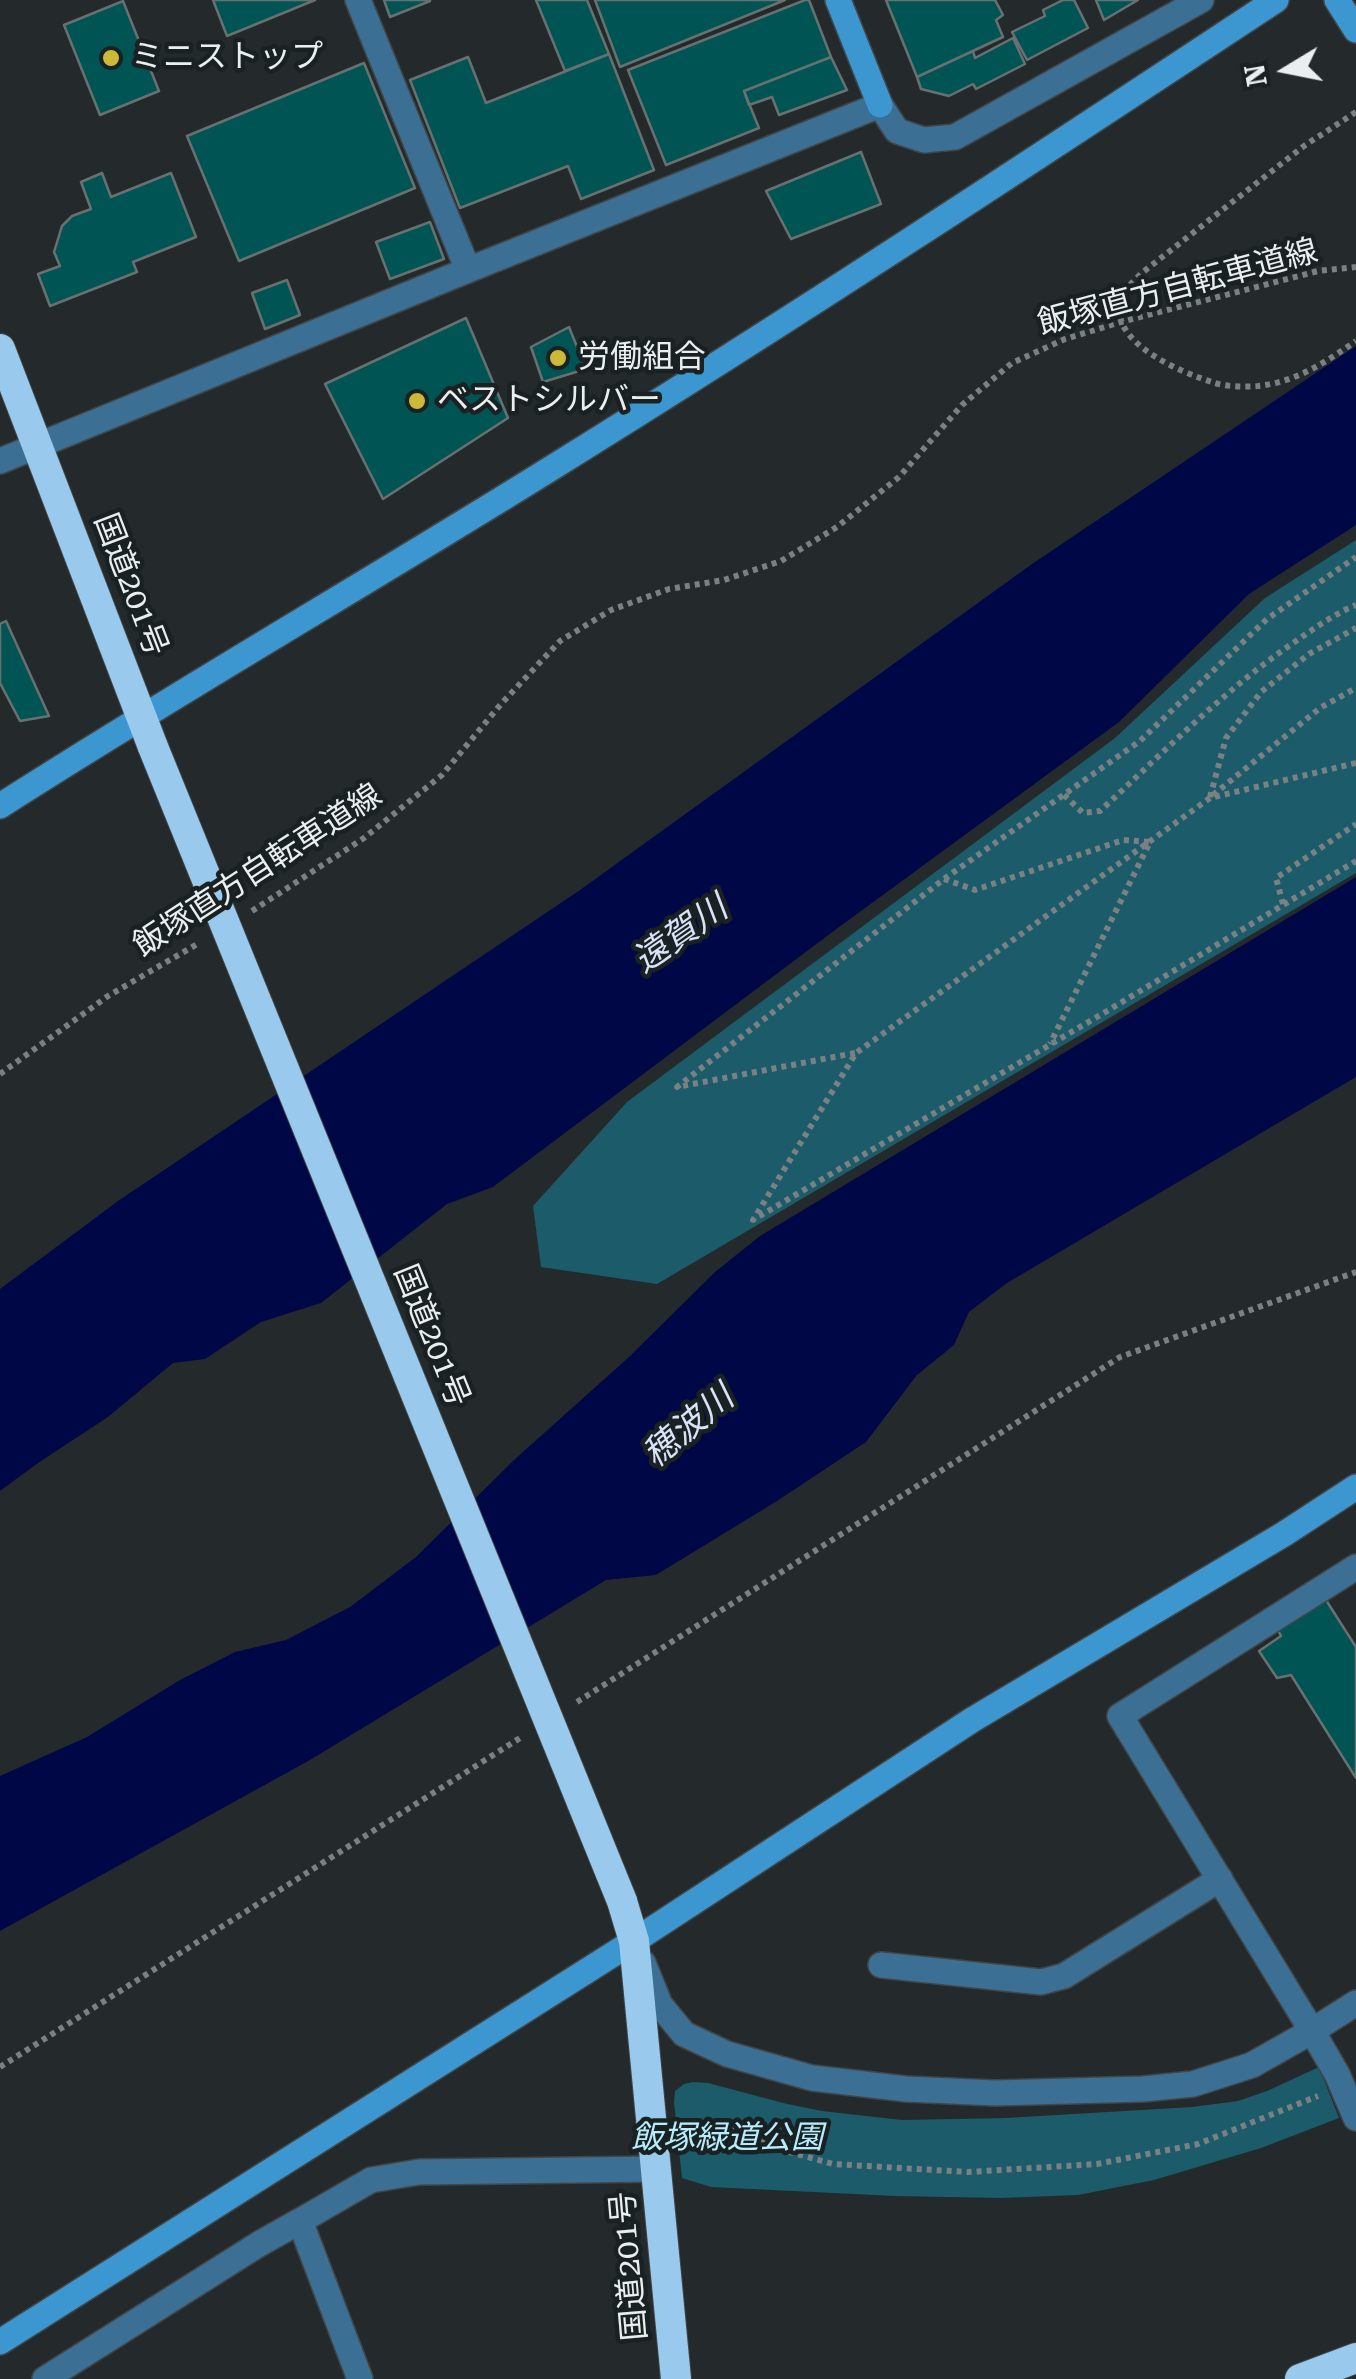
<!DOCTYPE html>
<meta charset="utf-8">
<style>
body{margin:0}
#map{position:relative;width:1356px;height:2379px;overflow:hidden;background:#242a2c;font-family:"Roboto Serif",serif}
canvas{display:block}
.north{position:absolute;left:1236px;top:20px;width:100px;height:100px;-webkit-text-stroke:8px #1a2123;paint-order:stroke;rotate:260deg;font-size:28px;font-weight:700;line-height:40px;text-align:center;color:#eaeeef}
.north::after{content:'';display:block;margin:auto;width:35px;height:45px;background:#eaeeef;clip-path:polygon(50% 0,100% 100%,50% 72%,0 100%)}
</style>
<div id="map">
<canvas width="1356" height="2379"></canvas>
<div class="north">N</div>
</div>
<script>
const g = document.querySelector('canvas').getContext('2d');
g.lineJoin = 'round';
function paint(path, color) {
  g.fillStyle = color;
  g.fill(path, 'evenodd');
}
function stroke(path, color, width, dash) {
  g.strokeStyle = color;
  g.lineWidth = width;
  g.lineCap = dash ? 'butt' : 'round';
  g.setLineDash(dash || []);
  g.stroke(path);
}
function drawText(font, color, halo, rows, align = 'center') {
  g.font = font + ' "Roboto Serif","Noto Sans JP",serif';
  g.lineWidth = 9;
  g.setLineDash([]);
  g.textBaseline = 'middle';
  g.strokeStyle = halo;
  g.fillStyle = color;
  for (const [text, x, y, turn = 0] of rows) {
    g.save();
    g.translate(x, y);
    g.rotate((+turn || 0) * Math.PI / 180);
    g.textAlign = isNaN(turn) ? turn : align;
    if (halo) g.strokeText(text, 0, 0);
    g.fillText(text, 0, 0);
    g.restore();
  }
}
paint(new Path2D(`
 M 1356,540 L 1356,873 L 657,1284 L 541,1267 L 533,1206 L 627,1102 L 1115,738 L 1265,598 Z
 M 1319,2067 L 1339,2118 L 1261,2148 L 1154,2180 L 1078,2195 L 1001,2198 L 895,2196 L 711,2187 L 682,2178 L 674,2102 L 675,2091 L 684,2084 L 693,2082 L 708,2083 L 787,2104 L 822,2111 L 902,2120 L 1006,2118 L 1192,2107 L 1238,2101 L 1267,2091 Z`), '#1b5b6a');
paint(new Path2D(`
 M 1356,346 L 1356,525 L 1249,594 L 1119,722 L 831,933 L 493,1187 L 447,1204 L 321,1303 L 261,1322 L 205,1359 L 173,1363 L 108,1417 L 38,1463 L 0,1491 L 0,1289 L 118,1201 L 580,890 L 1032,564 Z
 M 1356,877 L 1356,1077 L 1007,1283 L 969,1312 L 954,1345 L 917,1375 L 866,1442 L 777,1501 L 656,1575 L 606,1580 L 310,1760 L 0,1931 L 0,1776 L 87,1737 L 180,1680 L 235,1652 L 286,1640 L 350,1607 L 416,1557 L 514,1460 L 629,1357 L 715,1272 L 760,1236 Z`), '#000747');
const building = new Path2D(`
 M 213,0 L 315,0 L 227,36 Z
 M 384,0 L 430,0 L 430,1 L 390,17 Z
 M 536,0 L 587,0 L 609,54 L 565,71 Z
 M 595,0 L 785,0 L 620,67 Z
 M 805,0 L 809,0 L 831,57 L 744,91 L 759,128 L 666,165 L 628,70 Z
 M 886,0 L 995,0 L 1003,15 L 996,20 L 1003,37 L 917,77 Z
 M 1063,0 L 1074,0 L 1088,28 L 1027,60 L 1012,32 L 1045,16 L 1043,10 Z
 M 1096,0 L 1138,0 L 1104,20 Z
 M 123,1 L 159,91 L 100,115 L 64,25 Z
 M 1013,38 L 1025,64 L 976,89 L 973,84 L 949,96 L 921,89 L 917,77 L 973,51 L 975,58 Z
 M 609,54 L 654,170 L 581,199 L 568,166 L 460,208 L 410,80 L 468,57 L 486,103 Z
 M 831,57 L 847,90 L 779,115 L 772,97 L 749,105 L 744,91 Z
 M 364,63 L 415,188 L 239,261 L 187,136 Z
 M 861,152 L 881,204 L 791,239 L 766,191 Z
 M 102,173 L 111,197 L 171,173 L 196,237 L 133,262 L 137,272 L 50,306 L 38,274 L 60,266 L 54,252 L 62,226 L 72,216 L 91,209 L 81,182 Z
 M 430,222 L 444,259 L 390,279 L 376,242 Z
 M 287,280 L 300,315 L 265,329 L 252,293 Z
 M 466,318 L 508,418 L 383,499 L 325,384 Z
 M 569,327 L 586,369 L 543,382 L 531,347 Z
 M 6,621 L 49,716 L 20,721 L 0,683 L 0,624 Z
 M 1326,1600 L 1356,1647 L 1356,1778 L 1291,1675 L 1277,1678 L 1259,1651 L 1281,1636 L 1278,1630 Z`);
paint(building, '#005554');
stroke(building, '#687170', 2.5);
const street = new Path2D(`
 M 358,0 L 468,270
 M 0,461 L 468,270 L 880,105 L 897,131 L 924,140 L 955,137 L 1201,0
 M 1356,1567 L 1120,1716 L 1312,2031 L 1337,2074 L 1356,2118
 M 643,1963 L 660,2005 L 684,2034 L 727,2054 L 812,2078 L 906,2089 L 995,2093 L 1143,2089 L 1193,2084 L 1252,2065 L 1312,2031 L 1356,2003
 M 881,1965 L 1041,1982 L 1064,1976 L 1220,1879
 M 300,2221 L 371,2180 L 419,2172 L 656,2169
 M 45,2379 L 259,2244 L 300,2221 L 360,2379`);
const secondary = new Path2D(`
 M 838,0 L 880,105
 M 1337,0 L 1356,30
 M 0,806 C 181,690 367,583 550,469 C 795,317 1035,159 1276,0
 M 0,2342 L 634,1941 L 972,1720 L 1284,1534 L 1356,1487`);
const highway = new Path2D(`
 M 0,349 L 153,747
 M 622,1901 L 634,1941 L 676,2379
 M 1300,2379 L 1356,2358`);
stroke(street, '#404547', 28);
stroke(secondary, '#404547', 28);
stroke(highway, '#404547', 32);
stroke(new Path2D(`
 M 1356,112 L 1304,146 L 1143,272 C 1137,278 1126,287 1123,295 C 1102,340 1180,372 1212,382 C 1225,387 1245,387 1258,386 C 1296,382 1326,362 1356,341
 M 1356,763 L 1210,798 L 856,1053 L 753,1220 L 1107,1011 L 1356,861
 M 1064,795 L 1083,813 L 1100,811 C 1164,752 1224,690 1296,641 C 1315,628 1334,614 1356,605
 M 1213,795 L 1320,708 L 1356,688
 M 1210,797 L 1226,738 L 1261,692 L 1309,654 L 1356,628
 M 944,879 L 975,890 L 1123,840 L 1150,842 L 1050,1044
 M 1283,904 L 1276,878 L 1356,824
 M 252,911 L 364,838 L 442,775 L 501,704 L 560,641 L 611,610 L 669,589 L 724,580 L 781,561 L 837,527 L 899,477 L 962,405 L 1012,363 L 1065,339 L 1121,322 L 1318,271 L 1356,267
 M 855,1053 L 677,1087 L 944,879 L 1140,741 L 1267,619 L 1356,557
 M 0,1074 L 108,996 L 199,943
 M 577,1702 L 1120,1357 L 1356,1272
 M 0,2067 L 520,1738
 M 734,2127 L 779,2149 L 833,2164 L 968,2172 L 1097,2164 L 1198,2144 L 1318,2096`), '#7b8082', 6, [5, 5]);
stroke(street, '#3b6f93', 25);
stroke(secondary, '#3c96cf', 25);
stroke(highway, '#99c9ec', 30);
const highwayBridge = new Path2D(`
 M 153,747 L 622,1901`);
stroke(highwayBridge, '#404547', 32, []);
stroke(highwayBridge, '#99c9ec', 30);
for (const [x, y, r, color] of [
 [111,58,10,"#cdb938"],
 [558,358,10,"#cdb938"],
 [417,401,10,"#cdb938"]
]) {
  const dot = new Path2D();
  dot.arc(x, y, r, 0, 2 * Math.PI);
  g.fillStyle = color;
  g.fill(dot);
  stroke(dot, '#1a2123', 4);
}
drawText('32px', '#eaeeef', '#1a2123', [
 ["ミニストップ",131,58],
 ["労働組合",578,358],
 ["ベストシルバー",437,401]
], 'left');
drawText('32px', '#eaeeef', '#1a2123', [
 ["飯塚直方自転車道線",1178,288,-15],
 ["国道201号",130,585,69],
 ["飯塚直方自転車道線",258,871,-33],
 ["国道201号",431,1336,68],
 ["国道201号",630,2266,-95]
]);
drawText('italic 32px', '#b6ecfb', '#1a2123', [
 ["飯塚緑道公園",727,2139]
]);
drawText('italic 35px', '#d9e3f7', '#1a2123', [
 ["遠賀川",681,935,-35],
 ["穂波川",689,1427,-40]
]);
</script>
